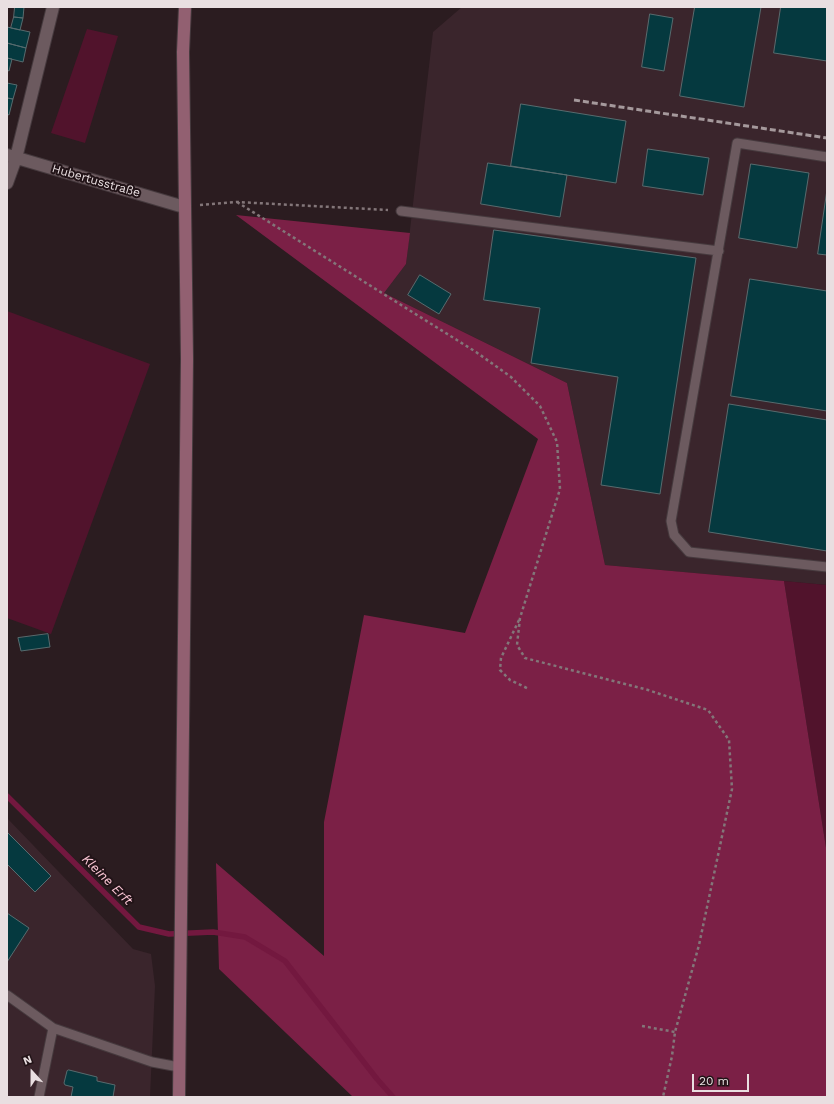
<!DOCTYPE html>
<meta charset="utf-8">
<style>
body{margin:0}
#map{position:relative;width:834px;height:1104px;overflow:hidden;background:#2b1c20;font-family:"Work Sans",sans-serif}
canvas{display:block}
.frame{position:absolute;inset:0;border:8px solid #e9dfe1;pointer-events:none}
.north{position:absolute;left:12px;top:1052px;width:40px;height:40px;-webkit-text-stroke:3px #211317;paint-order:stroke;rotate:339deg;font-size:11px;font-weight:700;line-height:16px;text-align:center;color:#e9dfe1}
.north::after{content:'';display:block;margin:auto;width:14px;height:18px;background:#e9dfe1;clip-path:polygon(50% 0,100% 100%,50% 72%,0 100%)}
.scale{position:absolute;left:692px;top:1074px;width:57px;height:18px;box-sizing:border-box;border:2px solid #e9dfe1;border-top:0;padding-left:5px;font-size:12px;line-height:14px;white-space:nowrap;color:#e9dfe1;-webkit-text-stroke:3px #211317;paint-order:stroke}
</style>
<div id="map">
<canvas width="834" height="1104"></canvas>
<div class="frame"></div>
<div class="north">N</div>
<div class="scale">20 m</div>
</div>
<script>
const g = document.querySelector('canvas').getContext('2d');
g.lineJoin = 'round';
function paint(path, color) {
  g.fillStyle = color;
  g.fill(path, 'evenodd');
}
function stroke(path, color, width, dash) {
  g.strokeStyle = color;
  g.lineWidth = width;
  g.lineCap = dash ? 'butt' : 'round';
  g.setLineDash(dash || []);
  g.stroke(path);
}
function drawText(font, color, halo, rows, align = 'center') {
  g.font = font + ' "Work Sans",sans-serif';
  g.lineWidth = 4;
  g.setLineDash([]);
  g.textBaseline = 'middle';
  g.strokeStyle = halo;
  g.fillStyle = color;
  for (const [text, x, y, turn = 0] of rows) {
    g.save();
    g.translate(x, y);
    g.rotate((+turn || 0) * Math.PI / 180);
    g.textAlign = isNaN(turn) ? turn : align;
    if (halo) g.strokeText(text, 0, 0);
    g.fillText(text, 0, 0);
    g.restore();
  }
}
paint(new Path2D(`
 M 462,7 L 827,7 L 827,585 L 605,565 L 567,383 L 384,293 L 406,264 L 433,32 Z
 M 7,818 L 133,949 L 151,954 L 155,986 L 150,1097 L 7,1097 Z`), '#3a252c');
paint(new Path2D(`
 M 87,29 L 118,36 L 85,143 L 51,133 Z
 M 7,311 L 150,364 L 51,634 L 7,618 Z
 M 784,581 L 827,585 L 827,854 Z`), '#51132c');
paint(new Path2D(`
 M 236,215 L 410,233 L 406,264 L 384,293 L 567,383 L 605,565 L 784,581 L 827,854 L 827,1097 L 353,1097 L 219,969 L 216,863 L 324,956 L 324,822 L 364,615 L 465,633 L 538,439 Z`), '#7b2046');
stroke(new Path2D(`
 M 7,796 L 139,927 L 169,934 L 213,932 L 245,937 L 285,961 L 377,1079 L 393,1097`), '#73183f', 5.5);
const building = new Path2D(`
 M 15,7 L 24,7 L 23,18 L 14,17 Z
 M 695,7 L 761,7 L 744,107 L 680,96 Z
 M 781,7 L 827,7 L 827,61 L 774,53 Z
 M 650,14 L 673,18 L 664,71 L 642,67 Z
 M 14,17 L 23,18 L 20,30 L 11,28 Z
 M 7,27 L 30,32 L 26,48 L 7,43 Z
 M 7,43 L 26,48 L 23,62 L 7,58 Z
 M 7,58 L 12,59 L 9,71 L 7,70 Z
 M 7,83 L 17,85 L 13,99 L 7,98 Z
 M 7,98 L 13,99 L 9,115 L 7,114 Z
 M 521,104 L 626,121 L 616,183 L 511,166 Z
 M 648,149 L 709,158 L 703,195 L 643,186 Z
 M 488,163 L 567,175 L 560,217 L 481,204 Z
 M 751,164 L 809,173 L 797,248 L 739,238 Z
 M 827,190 L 827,255 L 818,254 Z
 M 494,230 L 696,258 L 660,494 L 601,485 L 618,377 L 531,363 L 540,308 L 484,300 Z
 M 420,275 L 451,294 L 439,314 L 408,295 Z
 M 750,279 L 827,291 L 827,411 L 731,396 Z
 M 729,404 L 827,420 L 827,551 L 709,532 Z
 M 48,634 L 50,647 L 21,651 L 18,638 Z
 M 7,832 L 51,876 L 35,892 L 7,864 Z
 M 7,913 L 29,928 L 7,962 Z
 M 69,1070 L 97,1077 L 97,1081 L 115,1085 L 113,1097 L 71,1097 L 73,1087 L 65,1085 L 64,1083 L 67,1071 Z`);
paint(building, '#05393f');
stroke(building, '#576b6e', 1);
const lane = new Path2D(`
 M 827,157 L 737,143 L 671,521 L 674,535 L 689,552 L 827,567
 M 401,211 L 719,251
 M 7,995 L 53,1028 L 152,1062 L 179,1067
 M 39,1097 L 53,1028`);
const street = new Path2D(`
 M 7,155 L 184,207
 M 7,183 L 16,158 L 53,7`);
const secondary = new Path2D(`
 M 179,1097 L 187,359 L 183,52 L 185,7`);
stroke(lane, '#463a3e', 11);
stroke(street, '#463a3e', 14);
stroke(secondary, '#463a3e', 14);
stroke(new Path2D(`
 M 237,202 L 476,352 L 511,377 L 540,406 L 557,442 L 560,489 L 520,618 L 517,645 L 525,658 L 648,690 L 708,710 L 729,740 L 732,789 L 699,945 L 675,1032 L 672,1056 L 663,1097
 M 200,205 L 237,202 L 388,210
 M 519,620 L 501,658 L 500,670 L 510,680 L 529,689
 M 642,1026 L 675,1032`), '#837679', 2.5, [3, 3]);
stroke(lane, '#6c5a5f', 9);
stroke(street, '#6c5a5f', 12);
stroke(secondary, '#926071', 12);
stroke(new Path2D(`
 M 574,100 L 827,138`), '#a5999c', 3, [6, 3]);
drawText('12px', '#e9dfe1', '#211317', [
 ["Hubertusstraße",96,181,16]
]);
drawText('italic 13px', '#fcc7d6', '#211317', [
 ["Kleine Erft",107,880,45]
]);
</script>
